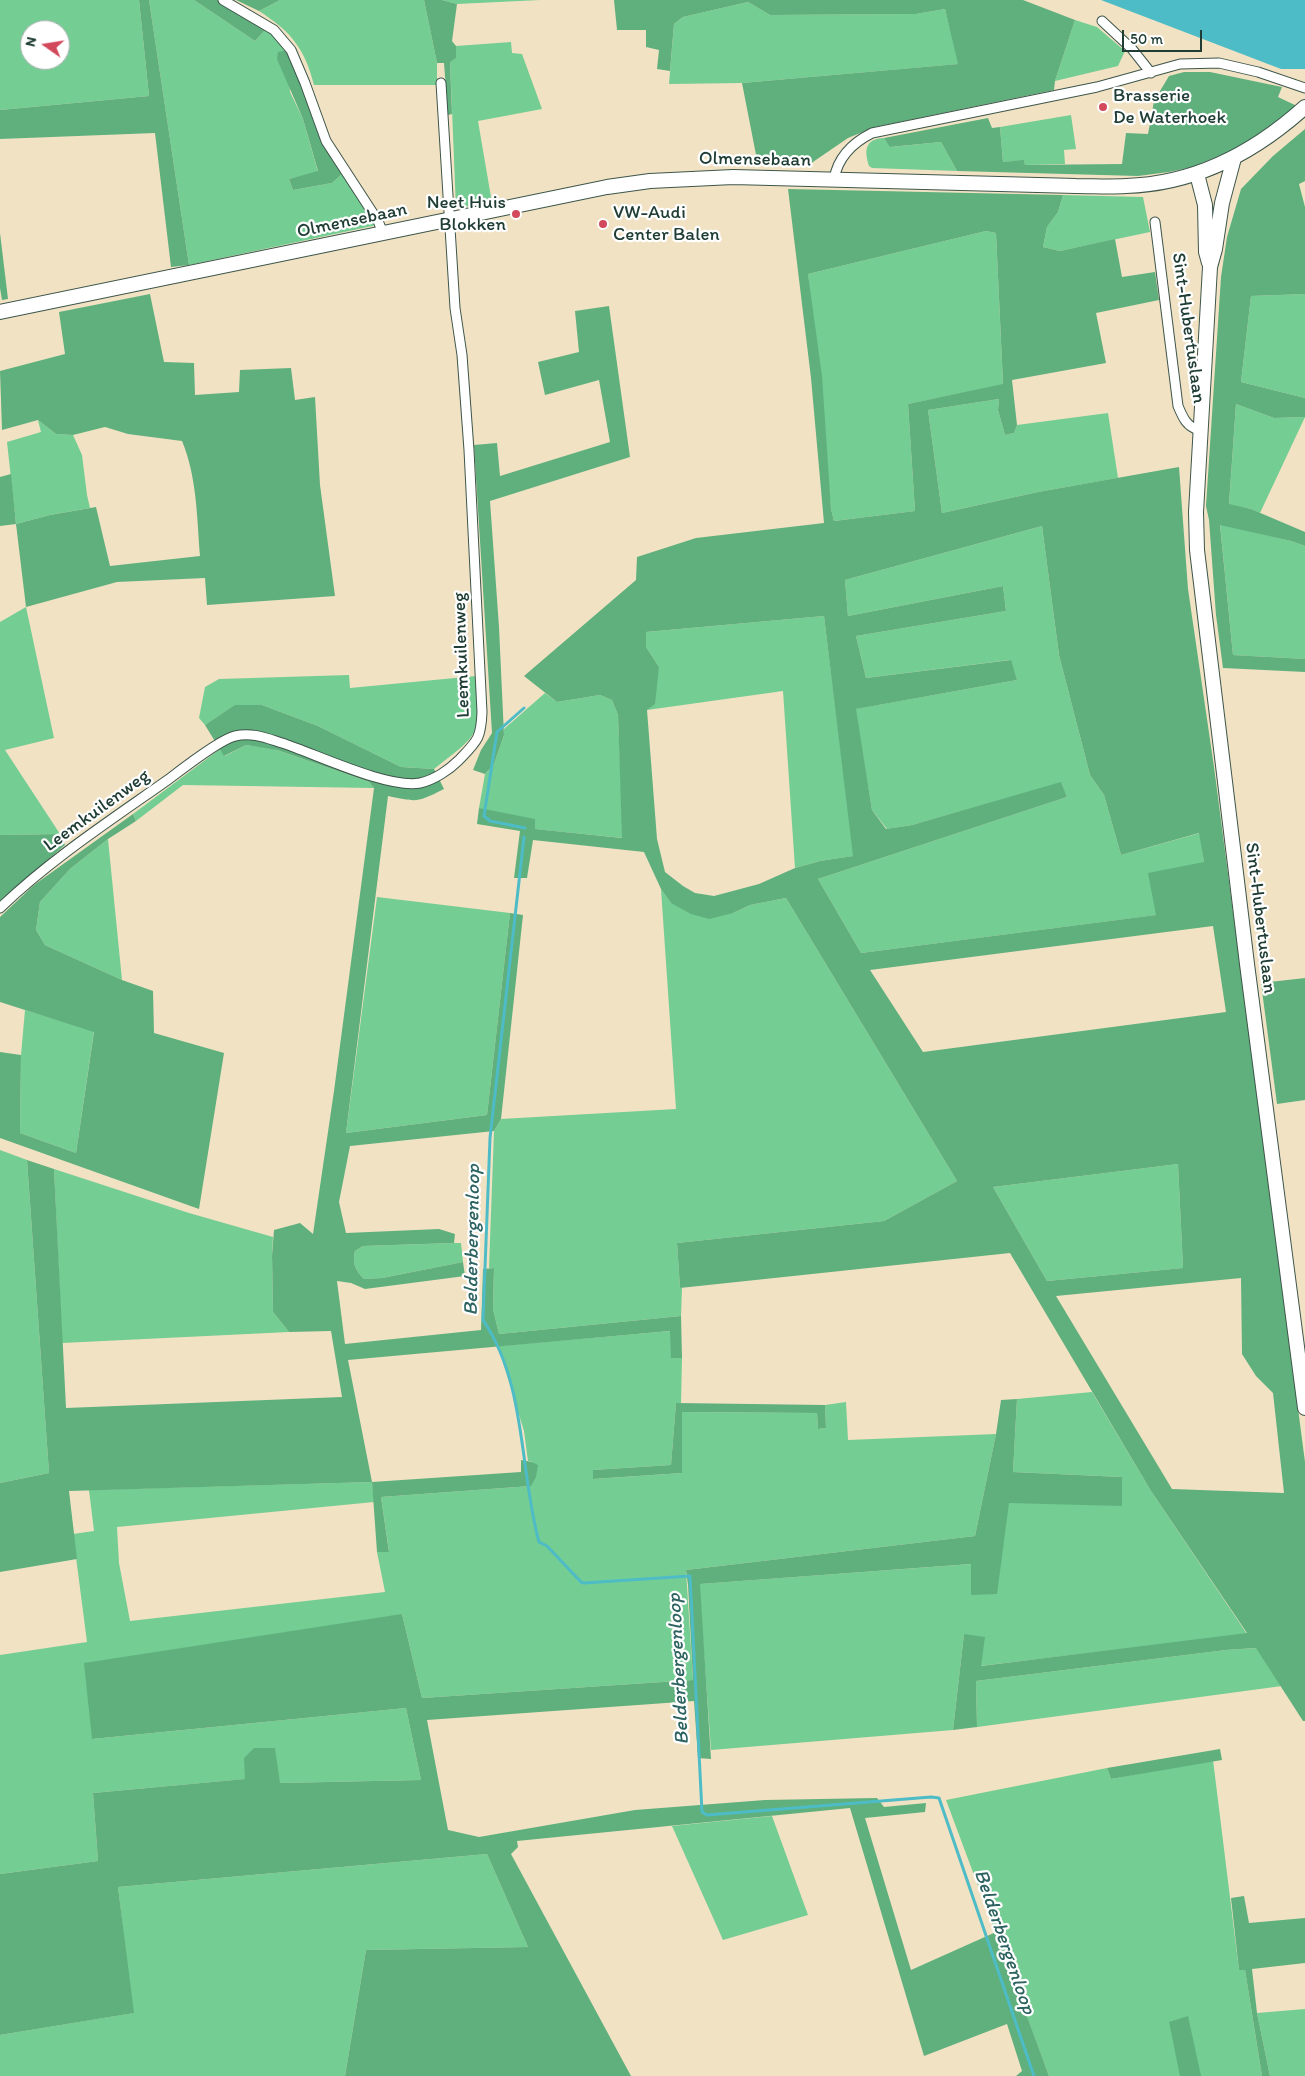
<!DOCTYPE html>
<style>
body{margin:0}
#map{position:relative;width:1305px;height:2076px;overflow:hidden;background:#f1e2c4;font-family:Itim,sans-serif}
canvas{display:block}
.north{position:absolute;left:20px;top:20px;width:50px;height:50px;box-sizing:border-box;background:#fff;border:1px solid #a5b1ae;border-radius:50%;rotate:283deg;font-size:14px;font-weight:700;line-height:20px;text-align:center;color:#1f3d34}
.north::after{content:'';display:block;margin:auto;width:18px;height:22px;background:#d1495b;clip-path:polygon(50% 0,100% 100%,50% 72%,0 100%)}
.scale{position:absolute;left:1122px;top:30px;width:80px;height:22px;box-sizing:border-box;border:2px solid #1f3d34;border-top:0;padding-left:6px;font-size:15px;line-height:18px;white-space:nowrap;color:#1f3d34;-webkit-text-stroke:4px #fff;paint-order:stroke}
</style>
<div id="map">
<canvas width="1305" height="2076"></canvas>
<div class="north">N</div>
<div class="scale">50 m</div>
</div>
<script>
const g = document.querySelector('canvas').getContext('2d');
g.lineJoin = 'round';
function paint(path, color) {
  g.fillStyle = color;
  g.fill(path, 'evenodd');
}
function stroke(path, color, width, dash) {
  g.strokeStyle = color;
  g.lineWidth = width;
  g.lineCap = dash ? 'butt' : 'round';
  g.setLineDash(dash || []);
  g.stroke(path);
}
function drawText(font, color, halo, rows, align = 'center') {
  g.font = font + ' Itim,sans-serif';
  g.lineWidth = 4.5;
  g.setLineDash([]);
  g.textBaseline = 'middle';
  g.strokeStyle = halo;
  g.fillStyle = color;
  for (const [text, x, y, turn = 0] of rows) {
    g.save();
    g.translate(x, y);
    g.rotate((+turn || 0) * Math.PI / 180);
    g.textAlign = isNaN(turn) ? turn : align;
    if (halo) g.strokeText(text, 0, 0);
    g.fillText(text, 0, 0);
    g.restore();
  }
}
paint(new Path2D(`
 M 0,0 L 139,0 L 149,96 L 0,110 ZM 30,30 L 60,30 L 60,60 L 30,60 Z
 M 149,0 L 194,0 L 255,41 L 267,28 L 288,50 L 290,92 L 303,119 L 318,172 L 289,179 L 293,190 L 332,183 L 343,173 L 377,225 L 189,265 Z
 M 280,0 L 424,0 L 437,63 L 437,85 L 314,85 C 304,47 291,32 259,11 Z
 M 442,0 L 540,0 L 457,4 Z
 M 748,2 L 770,15 L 916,14 L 945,9 L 959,64 L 742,83 L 669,84 L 674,24 L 683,17 Z
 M 1075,20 L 1097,27 L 1125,51 L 1118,66 L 1055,81 Z
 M 511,42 L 512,53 L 522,54 L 542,109 L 478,121 L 492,203 L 456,208 L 450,61 L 456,58 L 456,46 Z
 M 1071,115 L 1076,149 L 1064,150 L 1065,164 L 1025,165 L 1024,161 L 1003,162 L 1000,127 Z
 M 884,138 L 891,147 L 941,142 L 957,171 L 872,168 L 869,166 C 864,150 865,139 884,138 Z
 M 1063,195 L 1143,197 L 1150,232 L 1060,251 L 1043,247 L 1047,227 L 1058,212 Z
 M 986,231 L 996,233 L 1003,385 L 908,404 L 915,511 L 834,521 L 831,509 L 808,274 Z
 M 1305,294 L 1305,398 L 1241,382 L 1251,296 Z
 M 999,399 L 998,410 L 1005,435 L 1014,433 L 1017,425 L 1108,413 L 1118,478 L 1038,492 L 942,513 L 928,410 Z
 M 1236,404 L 1274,418 L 1305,417 L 1260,513 L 1251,509 L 1229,505 Z
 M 38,420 L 56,434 L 73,435 L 82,455 L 87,495 L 90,508 L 50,515 L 16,524 L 7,442 L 41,432 Z
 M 1220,524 L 1291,541 L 1305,546 L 1305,659 L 1233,655 Z
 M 1042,526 L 1059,655 L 1090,775 L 1104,795 L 1121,855 L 1200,833 L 1204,862 L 1157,915 L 861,953 L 818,879 L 1067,797 L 1061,783 L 912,825 L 887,829 L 872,810 L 855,709 L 1017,680 L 1010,660 L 866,678 L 856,636 L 1006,611 L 1003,586 L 848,616 L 845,580 Z
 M 26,607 L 54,738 L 5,750 L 60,834 L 0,835 L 0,622 Z
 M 824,616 L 854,856 L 820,861 L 795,868 L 783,691 L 647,710 L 659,667 L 646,647 L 646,632 Z
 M 349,675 L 350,688 L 476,676 C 480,736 482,732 434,769 L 401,767 L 318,726 L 262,705 L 236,705 L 205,725 L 199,718 L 205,687 L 219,679 Z
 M 545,693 L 557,702 L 600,695 L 612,700 L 618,715 L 623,838 L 534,829 L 479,808 L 485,774 L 494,764 L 504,735 L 504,729 Z
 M 246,745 L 274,749 L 369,782 L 374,788 L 183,785 L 136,821 L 133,814 L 220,749 L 225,756 Z
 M 108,839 L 122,980 L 45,945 L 36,930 L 40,902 L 70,869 Z
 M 661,889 L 671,903 L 733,913 L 750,905 L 786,898 L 957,1181 L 884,1221 L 677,1243 L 680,1288 L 682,1288 L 681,1316 L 499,1334 L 493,1309 L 494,1268 L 489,1268 L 494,1131 L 501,1119 L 676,1109 Z
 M 377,897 L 510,913 L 487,1115 L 346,1133 Z
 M 25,1010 L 94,1031 L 76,1153 L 20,1133 L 21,1055 Z
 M 0,1150 L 27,1160 L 49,1473 L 0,1483 Z
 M 1178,1164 L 1183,1268 L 1047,1281 L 993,1187 Z
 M 54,1169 L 189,1213 L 273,1237 L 272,1256 L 273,1312 L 289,1332 L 62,1343 Z
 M 454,1243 L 461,1243 L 463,1262 L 382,1278 L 364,1279 C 355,1270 352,1263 355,1251 L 363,1246 Z
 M 671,1331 L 671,1358 L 682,1358 L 681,1403 L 676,1403 L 671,1465 L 593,1470 L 594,1479 L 682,1473 L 682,1412 L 817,1413 L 818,1429 L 826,1428 L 825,1405 L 846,1402 L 848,1440 L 996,1434 L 975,1536 L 686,1570 L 693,1680 L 422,1698 L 402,1614 L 92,1739 L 406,1708 L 421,1780 L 280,1783 L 246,1779 L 93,1793 L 98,1861 L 0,1874 L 0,1655 L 87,1642 L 73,1534 L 94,1531 L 89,1490 L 372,1482 L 374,1502 L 117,1527 L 119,1563 L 130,1621 L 385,1592 L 377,1552 L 389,1551 L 381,1497 L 531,1486 L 533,1462 L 528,1461 L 524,1431 L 498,1346 Z
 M 1092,1392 L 1151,1491 L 1247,1634 L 980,1666 L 964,1634 L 953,1730 L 711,1750 L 699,1584 L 972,1564 L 1009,1503 L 1122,1477 L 1013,1472 L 1017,1399 Z
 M 1257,1648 L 1282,1686 L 977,1727 L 976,1681 L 1226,1650 Z
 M 1213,1760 L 1239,1970 L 1245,1970 L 1262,2076 L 1049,2076 L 946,1800 L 1107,1768 L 1111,1779 Z
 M 772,1816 L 808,1915 L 723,1940 L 672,1826 Z
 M 487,1854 L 528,1947 L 366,1950 L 345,2076 L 0,2076 L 0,2035 L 133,2013 L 118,1887 Z
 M 1305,2009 L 1305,2076 L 1270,2076 L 1257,2013 Z`), '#74cd93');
paint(new Path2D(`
 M 139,0 L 149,0 L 189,265 L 171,267 L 155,133 L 0,139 L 0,110 L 149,96 Z
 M 194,0 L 225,0 L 267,28 L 255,41 Z
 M 236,0 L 280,0 L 259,11 Z
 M 424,0 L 442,0 L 457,4 L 452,41 L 456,46 L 456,58 L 450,62 L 452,114 L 448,115 L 444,63 L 437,63 Z
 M 614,0 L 1023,0 L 1075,20 L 1055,81 L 1054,90 L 875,127 L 848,138 L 810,164 L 758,165 L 742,83 L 958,64 L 945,9 L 916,14 L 770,15 L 748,2 L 683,17 L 674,24 L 670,71 L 657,69 L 659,50 L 646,47 L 646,30 L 617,30 Z
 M 288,50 C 304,91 316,138 343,173 L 332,183 L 293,190 L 289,179 L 318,171 L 303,119 L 277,59 L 278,52 Z
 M 1184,72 L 1210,72 L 1282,87 L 1278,97 L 1297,106 L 1253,142 L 1192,167 L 1169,172 L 1138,176 L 957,171 L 941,142 L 890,147 L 884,138 L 988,118 L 992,128 L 1000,127 L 1003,162 L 1024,160 L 1025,165 L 1122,164 L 1126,133 L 1148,134 L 1154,101 L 1169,76 Z
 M 1305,129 L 1305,181 L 1299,184 L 1305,207 L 1305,294 L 1251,296 L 1241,382 L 1305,398 L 1305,417 L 1274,418 L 1236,404 L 1229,504 L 1251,509 L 1305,532 L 1305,546 L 1291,541 L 1220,525 L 1233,655 L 1305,659 L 1305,672 L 1223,668 L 1216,615 L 1209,520 L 1206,506 L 1221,277 L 1227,237 L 1241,189 L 1273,156 Z
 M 788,189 L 1063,195 L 1058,212 L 1047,227 L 1043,247 L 1060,251 L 1115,239 L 1122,277 L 1155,272 L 1159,300 L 1096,313 L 1106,363 L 1012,380 L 1017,425 L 1014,433 L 1005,435 L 998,410 L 999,399 L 928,410 L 942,513 L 1038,492 L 1179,467 L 1188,589 L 1214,767 L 1305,1462 L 1305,1721 L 1303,1721 L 1256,1648 L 1226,1650 L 976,1681 L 977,1727 L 953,1730 L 964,1634 L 985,1637 L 981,1666 L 1247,1633 L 1151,1491 L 1010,1253 L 680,1288 L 677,1243 L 884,1221 L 957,1181 L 786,898 L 750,905 L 733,913 L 709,919 L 691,914 L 671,903 L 661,889 L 644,852 L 533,840 L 527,878 L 514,878 L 520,831 L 477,824 L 479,808 L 535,819 L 535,829 L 622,838 L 618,715 L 612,700 L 600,695 L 557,702 L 524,676 L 636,580 L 637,557 L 696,538 L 824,523 L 811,378 ZM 986,231 L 996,233 L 1003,384 L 908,404 L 915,511 L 834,521 L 831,509 L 822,376 L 808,274 ZM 1042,526 L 1059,655 L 1090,775 L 1104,795 L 1121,855 L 1199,833 L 1204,862 L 1148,873 L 1156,915 L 861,953 L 818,879 L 1067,797 L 1061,782 L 912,825 L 886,829 L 872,810 L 856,709 L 1017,680 L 1011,660 L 866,678 L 856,636 L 1006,611 L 1003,586 L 848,616 L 845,580 ZM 824,616 L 853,856 L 820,861 L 795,868 L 759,884 L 714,896 L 695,893 L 683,886 L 665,872 L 657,839 L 647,710 L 655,704 L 659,667 L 646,647 L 646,632 ZM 1213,926 L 1226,1012 L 923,1052 L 870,970 ZM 1178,1164 L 1183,1268 L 1047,1281 L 993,1187 ZM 1241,1278 L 1242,1354 L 1256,1376 L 1273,1393 L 1284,1493 L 1172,1489 L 1056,1296 Z
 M 0,233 L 8,299 L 2,300 L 0,288 Z
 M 150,294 L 164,362 L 194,363 L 195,395 L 239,392 L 240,370 L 291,368 L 295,400 L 315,397 L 320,485 L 335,596 L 207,605 L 205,578 L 117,582 L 26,607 L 16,524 L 0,526 L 0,477 L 11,474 L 16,524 L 50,515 L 96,507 L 110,566 L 200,556 C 197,518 197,477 182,441 L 128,434 L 105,427 L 73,435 L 56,434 L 38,420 L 2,430 L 0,371 L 65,354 L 59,312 Z
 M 609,306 L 630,457 L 490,501 L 499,627 L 504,735 L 494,764 L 485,774 L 473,770 L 481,750 L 492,733 L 474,445 L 497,443 L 500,476 L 610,442 L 599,380 L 545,395 L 538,362 L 579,352 L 575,311 Z
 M 235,705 L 262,705 L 318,726 L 401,767 L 434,769 L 444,789 C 416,803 418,802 388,796 L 346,1133 L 487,1115 L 510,913 L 523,915 L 501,1119 L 494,1131 L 350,1146 L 339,1202 L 346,1233 L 439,1229 L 455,1234 L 454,1243 L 363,1246 L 355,1251 C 352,1263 355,1270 364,1279 L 382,1278 L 463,1262 L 465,1276 L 365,1289 L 351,1283 L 337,1281 L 345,1344 L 481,1330 L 483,1269 L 494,1268 L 493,1309 L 499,1334 L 681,1316 L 682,1358 L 671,1358 L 670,1331 L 348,1360 L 372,1482 L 521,1472 L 521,1460 L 532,1462 L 538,1465 L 536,1477 L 531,1486 L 381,1497 L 389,1552 L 377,1552 L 372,1482 L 69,1491 L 77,1559 L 0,1572 L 0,1483 L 49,1473 L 27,1160 L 54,1169 L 66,1408 L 342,1397 L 331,1331 L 289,1332 L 273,1312 L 272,1256 L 274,1230 L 300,1223 L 313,1234 L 334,1091 L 374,788 L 369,782 L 277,750 L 246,745 L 224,756 L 205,725 Z
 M 133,814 L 136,821 L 108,839 L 70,869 L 40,902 L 36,930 L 45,945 L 122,980 L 153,991 L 154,1033 L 224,1053 L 199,1209 L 0,1138 L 0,1052 L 21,1055 L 20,1133 L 76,1153 L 94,1032 L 0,1002 L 0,917 L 34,885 Z
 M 60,834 L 65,845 L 0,901 L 0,835 Z
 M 1305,978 L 1305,1100 L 1277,1104 L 1261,983 Z
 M 1017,1399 L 1013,1472 L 1122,1477 L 1122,1506 L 1009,1503 L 997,1594 L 971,1595 L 971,1564 L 700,1584 L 711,1759 L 698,1758 L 694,1701 L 427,1720 L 448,1830 L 479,1837 L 635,1810 L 765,1800 L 877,1798 L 884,1807 L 926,1803 L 925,1812 L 865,1818 L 911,1970 L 996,1932 L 1049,2076 L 1016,2076 L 1022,2071 L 1007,2024 L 924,2056 L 850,1808 L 517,1841 L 518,1847 L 511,1854 L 631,2076 L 345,2076 L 366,1950 L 528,1947 L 487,1854 L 118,1887 L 134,2013 L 0,2035 L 0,1874 L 98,1861 L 93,1793 L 245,1779 L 244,1758 L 254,1748 L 275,1748 L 280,1783 L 421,1780 L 406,1708 L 92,1739 L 84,1663 L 402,1614 L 422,1698 L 693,1680 L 688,1585 L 686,1570 L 975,1536 L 996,1434 L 1001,1400 Z
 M 676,1403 L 825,1405 L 826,1428 L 818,1429 L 817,1413 L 682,1412 L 682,1473 L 593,1479 L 593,1470 L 671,1465 Z
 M 1220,1749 L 1222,1760 L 1111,1779 L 1107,1768 Z
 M 1244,1896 L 1249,1923 L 1305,1918 L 1305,1963 L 1252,1969 L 1257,2013 L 1270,2076 L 1262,2076 L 1245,1970 L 1239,1970 L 1231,1898 Z
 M 1188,2016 L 1201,2076 L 1180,2076 L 1169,2022 Z`), '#5fb07d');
paint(new Path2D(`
 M 1101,0 L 1305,0 L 1305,69 L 1281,69 Z`), '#4ebcc6');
stroke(new Path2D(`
 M 524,708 L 497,732 L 484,816 L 490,821 L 525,828
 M 524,837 L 490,1138 L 483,1320 C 527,1385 519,1469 539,1542 L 547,1546 L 581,1582 L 584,1583 L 690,1576 L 702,1812 L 707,1815 L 931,1797 L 939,1798 L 1034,2076`), '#4ebcc6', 3);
const street = new Path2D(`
 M 223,0 L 274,30 L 291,50 L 305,83 L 326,141 L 378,221 L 383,233
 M 1102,21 L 1132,49 L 1151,73
 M 834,179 C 838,157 852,143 872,133 L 1097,87 L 1180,64 L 1219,63 L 1258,72 L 1305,88
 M 1155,222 L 1178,406 C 1183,418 1187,427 1199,430
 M 0,908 C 51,859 111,820 169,779 C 182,769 221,739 235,736 C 252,732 266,738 282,743 C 316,754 388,789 420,783 C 434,780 449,770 459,760 C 477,741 481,739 482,712 L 469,450 L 462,355 L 455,308 L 441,83`);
const secondary = new Path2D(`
 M 1234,158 L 1222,203 L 1215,249 L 1210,267 L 1196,512 L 1197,550 L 1247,964 L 1305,1408
 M 1197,174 L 1205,205 L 1206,252 L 1209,263
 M 0,312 L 607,187 L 650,181 L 733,177 L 1076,186 C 1093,186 1110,187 1126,186 C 1196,184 1254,153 1305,107`);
stroke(street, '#3e564a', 11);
stroke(secondary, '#3e564a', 16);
stroke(street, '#fff', 9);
stroke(secondary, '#fff', 14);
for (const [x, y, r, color] of [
 [1103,107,5,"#d1495b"],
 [516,214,5,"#d1495b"],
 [603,224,5,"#d1495b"]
]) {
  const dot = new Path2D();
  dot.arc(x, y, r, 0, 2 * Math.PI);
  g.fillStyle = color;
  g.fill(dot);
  stroke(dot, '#fff', 2);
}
drawText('19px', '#1f3d34', '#fff', [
 ["Brasserie",1113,96],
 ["De Waterhoek",1113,118],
 ["Neet Huis",506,203,"right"],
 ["Blokken",506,225,"right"],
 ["VW-Audi",613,213],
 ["Center Balen",613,235]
], 'left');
drawText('19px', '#1f3d34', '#fff', [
 ["Olmensebaan",755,160,1],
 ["Olmensebaan",352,221,-12],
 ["Sint-Hubertuslaan",1188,328,82],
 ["Leemkuilenweg",462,655,-92],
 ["Leemkuilenweg",97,811,-36],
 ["Sint-Hubertuslaan",1260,918,83]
]);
drawText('italic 20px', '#2d6360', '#fff', [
 ["Belderbergenloop",473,1240,-89],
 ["Belderbergenloop",679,1669,-93],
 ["Belderbergenloop",1004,1942,71]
]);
</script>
